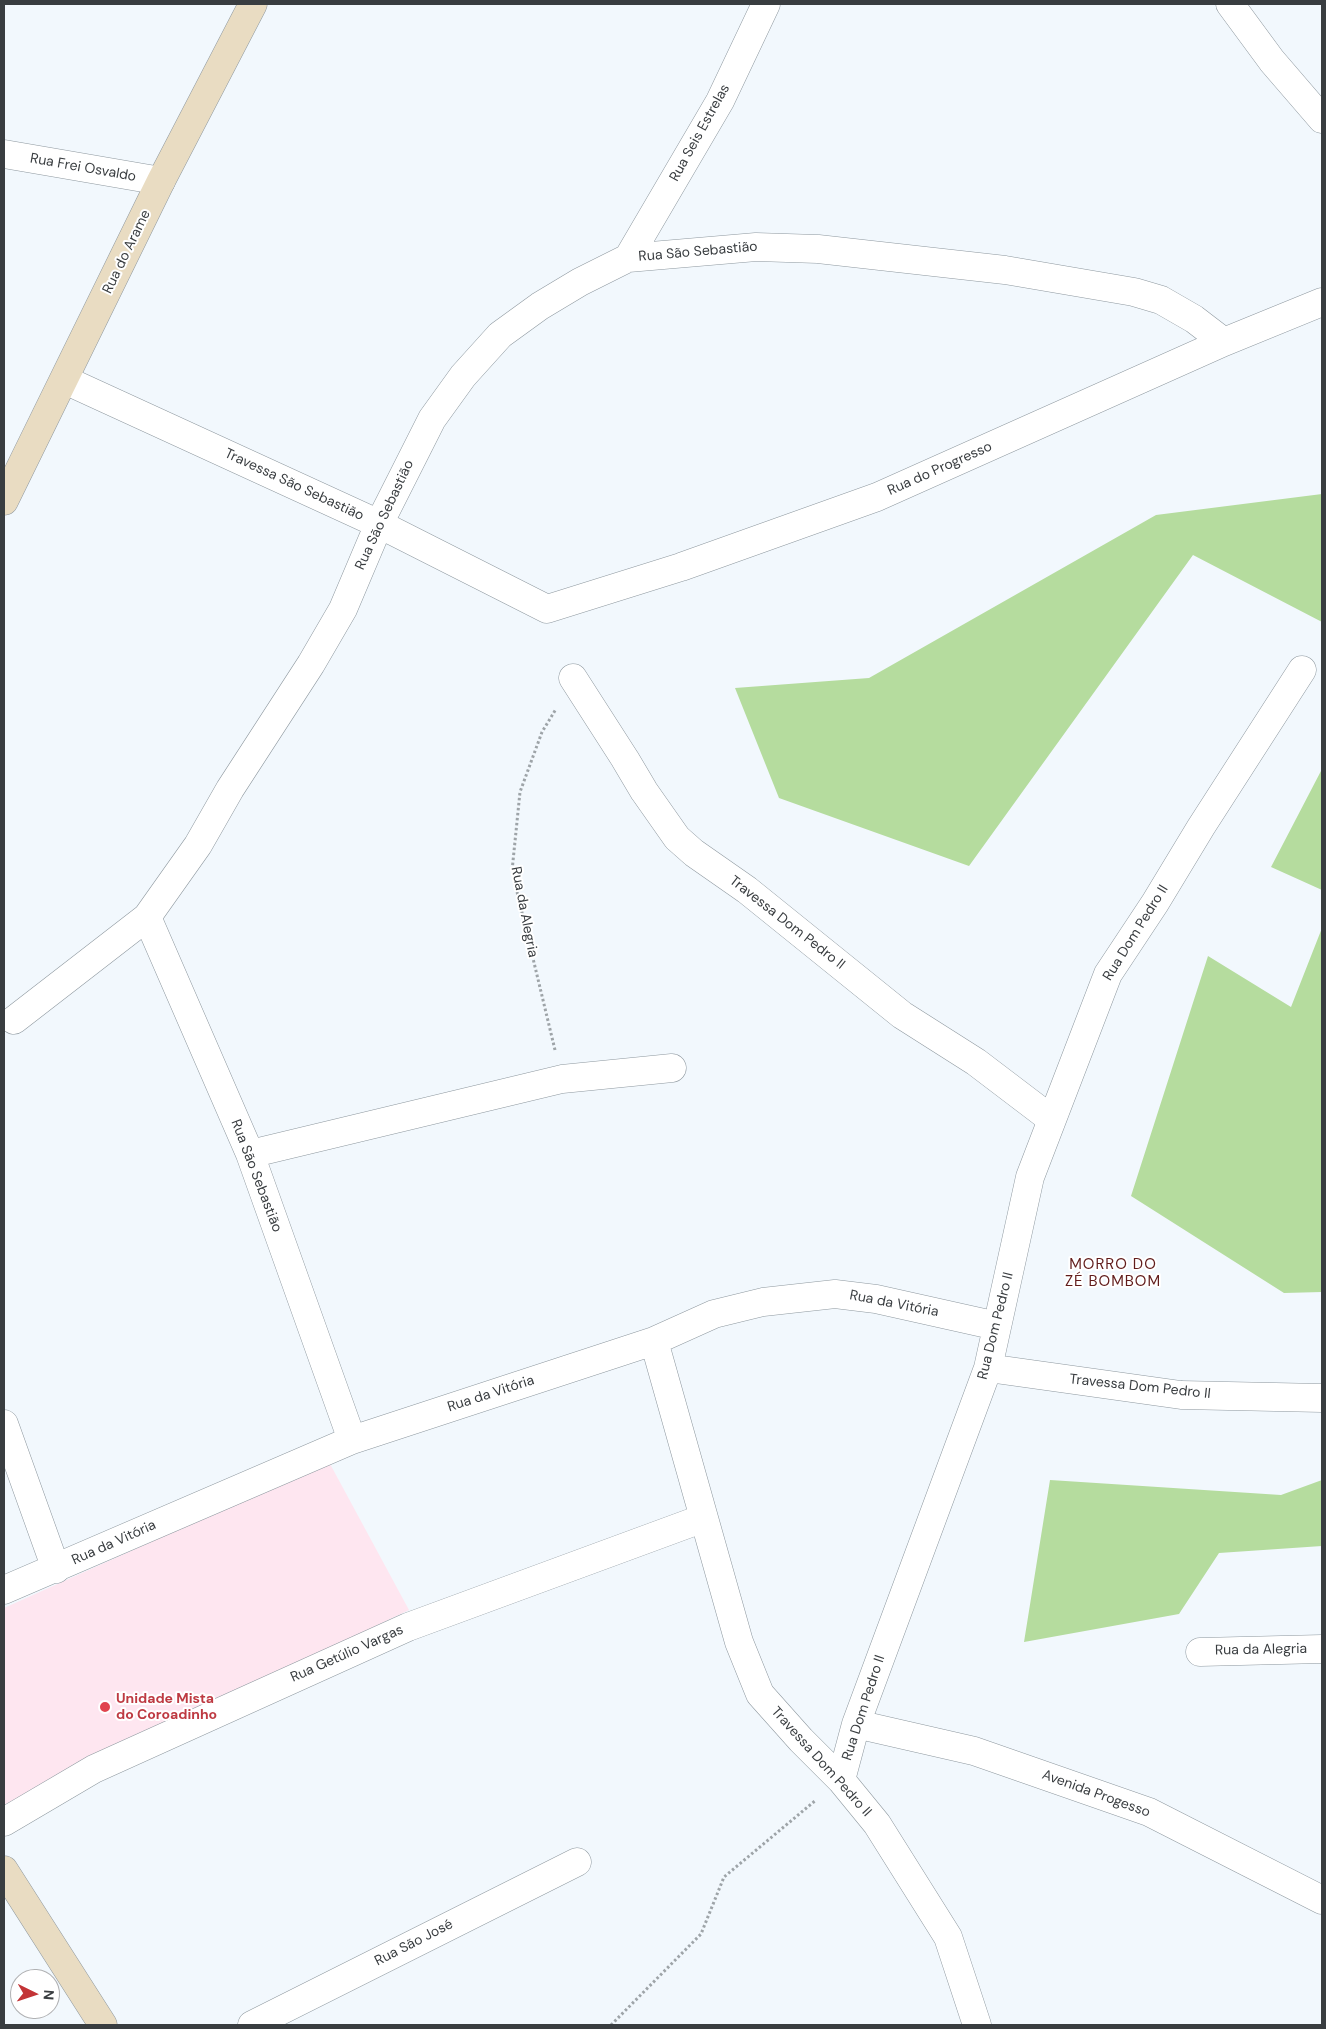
<!DOCTYPE html>
<meta charset="utf-8">
<style>
body{margin:0}
#map{position:relative;width:1326px;height:2029px;overflow:hidden;background:#f2f8fd;font-family:"DM Sans",sans-serif}
canvas{display:block}
.frame{position:absolute;inset:0;border:5px solid #393d40;pointer-events:none}
.north{position:absolute;left:10px;top:1969px;width:50px;height:50px;box-sizing:border-box;background:#fff;border:1px solid #b0b1b3;border-radius:50%;rotate:94deg;font-size:14px;font-weight:700;line-height:20px;text-align:center;color:#393d40}
.north::after{content:'';display:block;margin:auto;width:18px;height:22px;background:#c33436;clip-path:polygon(50% 0,100% 100%,50% 72%,0 100%)}
</style>
<div id="map">
<canvas width="1326" height="2029"></canvas>
<div class="frame"></div>
<div class="north">N</div>
</div>
<script>
const g = document.querySelector('canvas').getContext('2d');
g.lineJoin = 'round';
function paint(path, color) {
  g.fillStyle = color;
  g.fill(path, 'evenodd');
}
function stroke(path, color, width, dash) {
  g.strokeStyle = color;
  g.lineWidth = width;
  g.lineCap = dash ? 'butt' : 'round';
  g.setLineDash(dash || []);
  g.stroke(path);
}
function drawText(font, color, halo, rows, align = 'center') {
  g.font = font + ' "DM Sans",sans-serif';
  g.lineWidth = 4;
  g.setLineDash([]);
  g.textBaseline = 'middle';
  g.strokeStyle = halo;
  g.fillStyle = color;
  for (const [text, x, y, turn = 0] of rows) {
    g.save();
    g.translate(x, y);
    g.rotate((+turn || 0) * Math.PI / 180);
    g.textAlign = isNaN(turn) ? turn : align;
    if (halo) g.strokeText(text, 0, 0);
    g.fillText(text, 0, 0);
    g.restore();
  }
}
paint(new Path2D(`
 M 329,1462 L 409,1610 L 4,1805 L 4,1608 Z`), '#fee6f0');
paint(new Path2D(`
 M 1322,494 L 1322,622 L 1193,555 L 969,866 L 779,798 L 735,688 L 869,678 L 1156,515 Z
 M 1322,769 L 1322,890 L 1271,867 Z
 M 1322,928 L 1322,1292 L 1284,1293 L 1131,1196 L 1208,956 L 1291,1007 Z
 M 1050,1480 L 1281,1495 L 1322,1480 L 1322,1546 L 1219,1553 L 1179,1614 L 1024,1642 Z`), '#b5dc9e');
const street = new Path2D(`
 M 1230,4 L 1272,61 L 1322,119
 M 4,154 L 161,181
 M 628,258 L 720,101 L 766,4
 M 65,380 L 379,524 L 547,609 L 681,567 L 877,497 L 1224,342 L 1322,302
 M 573,678 L 625,759 L 644,791 L 677,838 L 694,853 L 747,890 L 902,1015 L 976,1062 L 1051,1119
 M 147,917 L 250,1154 L 352,1440
 M 14,1020 L 147,917 L 198,845 L 230,789 L 311,664 L 343,609 L 379,524 L 432,419 L 463,376 L 500,335 L 540,306 L 580,282 L 628,258 L 756,247 L 818,249 L 1005,270 L 1134,292 L 1161,300 L 1194,319 L 1224,342
 M 250,1154 L 562,1079 L 672,1068
 M 654,1341 L 739,1642 L 760,1694 L 801,1740 L 841,1780 L 877,1824 L 948,1937 L 977,2025
 M 988,1368 L 1181,1395 L 1322,1398
 M 4,1424 L 56,1569
 M 4,1590 L 352,1440 L 654,1341 L 714,1314 L 763,1302 L 835,1294 L 876,1299 L 997,1326
 M 1200,1652 L 1322,1649
 M 856,1724 L 974,1751 L 1149,1812 L 1322,1900
 M 841,1780 L 856,1724 L 988,1368 L 1030,1177 L 1108,974 L 1155,903 L 1201,827 L 1302,670
 M 4,1822 L 94,1769 L 408,1627 L 704,1518
 M 252,2025 L 577,1862`);
const secondary = new Path2D(`
 M 4,501 L 161,181 L 253,4
 M 4,1870 L 103,2025`);
stroke(street, '#8e989f', 29);
stroke(secondary, '#8e989f', 29);
stroke(new Path2D(`
 M 555,1050 L 512,871 L 520,792 L 542,732 L 556,709
 M 611,2025 L 701,1934 L 724,1877 L 816,1800`), '#9ea4a8', 3, [2.5, 2.5]);
stroke(street, '#fff', 28);
stroke(secondary, '#e9dcc2', 28);
for (const [x, y, r, color] of [
 [105,1707,6,"#e0444e"]
]) {
  const dot = new Path2D();
  dot.arc(x, y, r, 0, 2 * Math.PI);
  g.fillStyle = color;
  g.fill(dot);
  stroke(dot, '#fff', 2);
}
drawText('14px', '#393d40', '#fff', [
 ["Rua Seis Estrelas",700,133,-61],
 ["Rua Frei Osvaldo",83,168,10],
 ["Rua do Arame",127,252,-64],
 ["Rua São Sebastião",698,252,-5],
 ["Rua do Progresso",940,469,-24],
 ["Travessa São Sebastião",294,485,25],
 ["Rua São Sebastião",385,515,-65],
 ["Rua da Alegria",524,912,79],
 ["Travessa Dom Pedro II",787,923,38],
 ["Rua Dom Pedro II",1136,933,-58],
 ["Rua São Sebastião",256,1176,69],
 ["Rua da Vitória",894,1304,11],
 ["Rua Dom Pedro II",996,1326,-76],
 ["Travessa Dom Pedro II",1140,1387,6],
 ["Rua da Vitória",491,1394,-18],
 ["Rua da Vitória",114,1543,-24],
 ["Rua da Alegria",1261,1650,-1],
 ["Rua Getúlio Vargas",347,1654,-24],
 ["Rua Dom Pedro II",864,1708,-72],
 ["Travessa Dom Pedro II",821,1762,48],
 ["Avenida Progesso",1096,1794,20],
 ["Rua São José",414,1943,-27]
]);
drawText('bold 14px', '#be3a42', '#fff', [
 ["Unidade Mista",116,1699],
 ["do Coroadinho",116,1715]
], 'left');
g.letterSpacing = '1px';
drawText('15px', '#611c1b', '#fff', [
 ["MORRO DO",1113,1265],
 ["ZÉ BOMBOM",1113,1282]
]);
g.letterSpacing = '0px';
</script>
